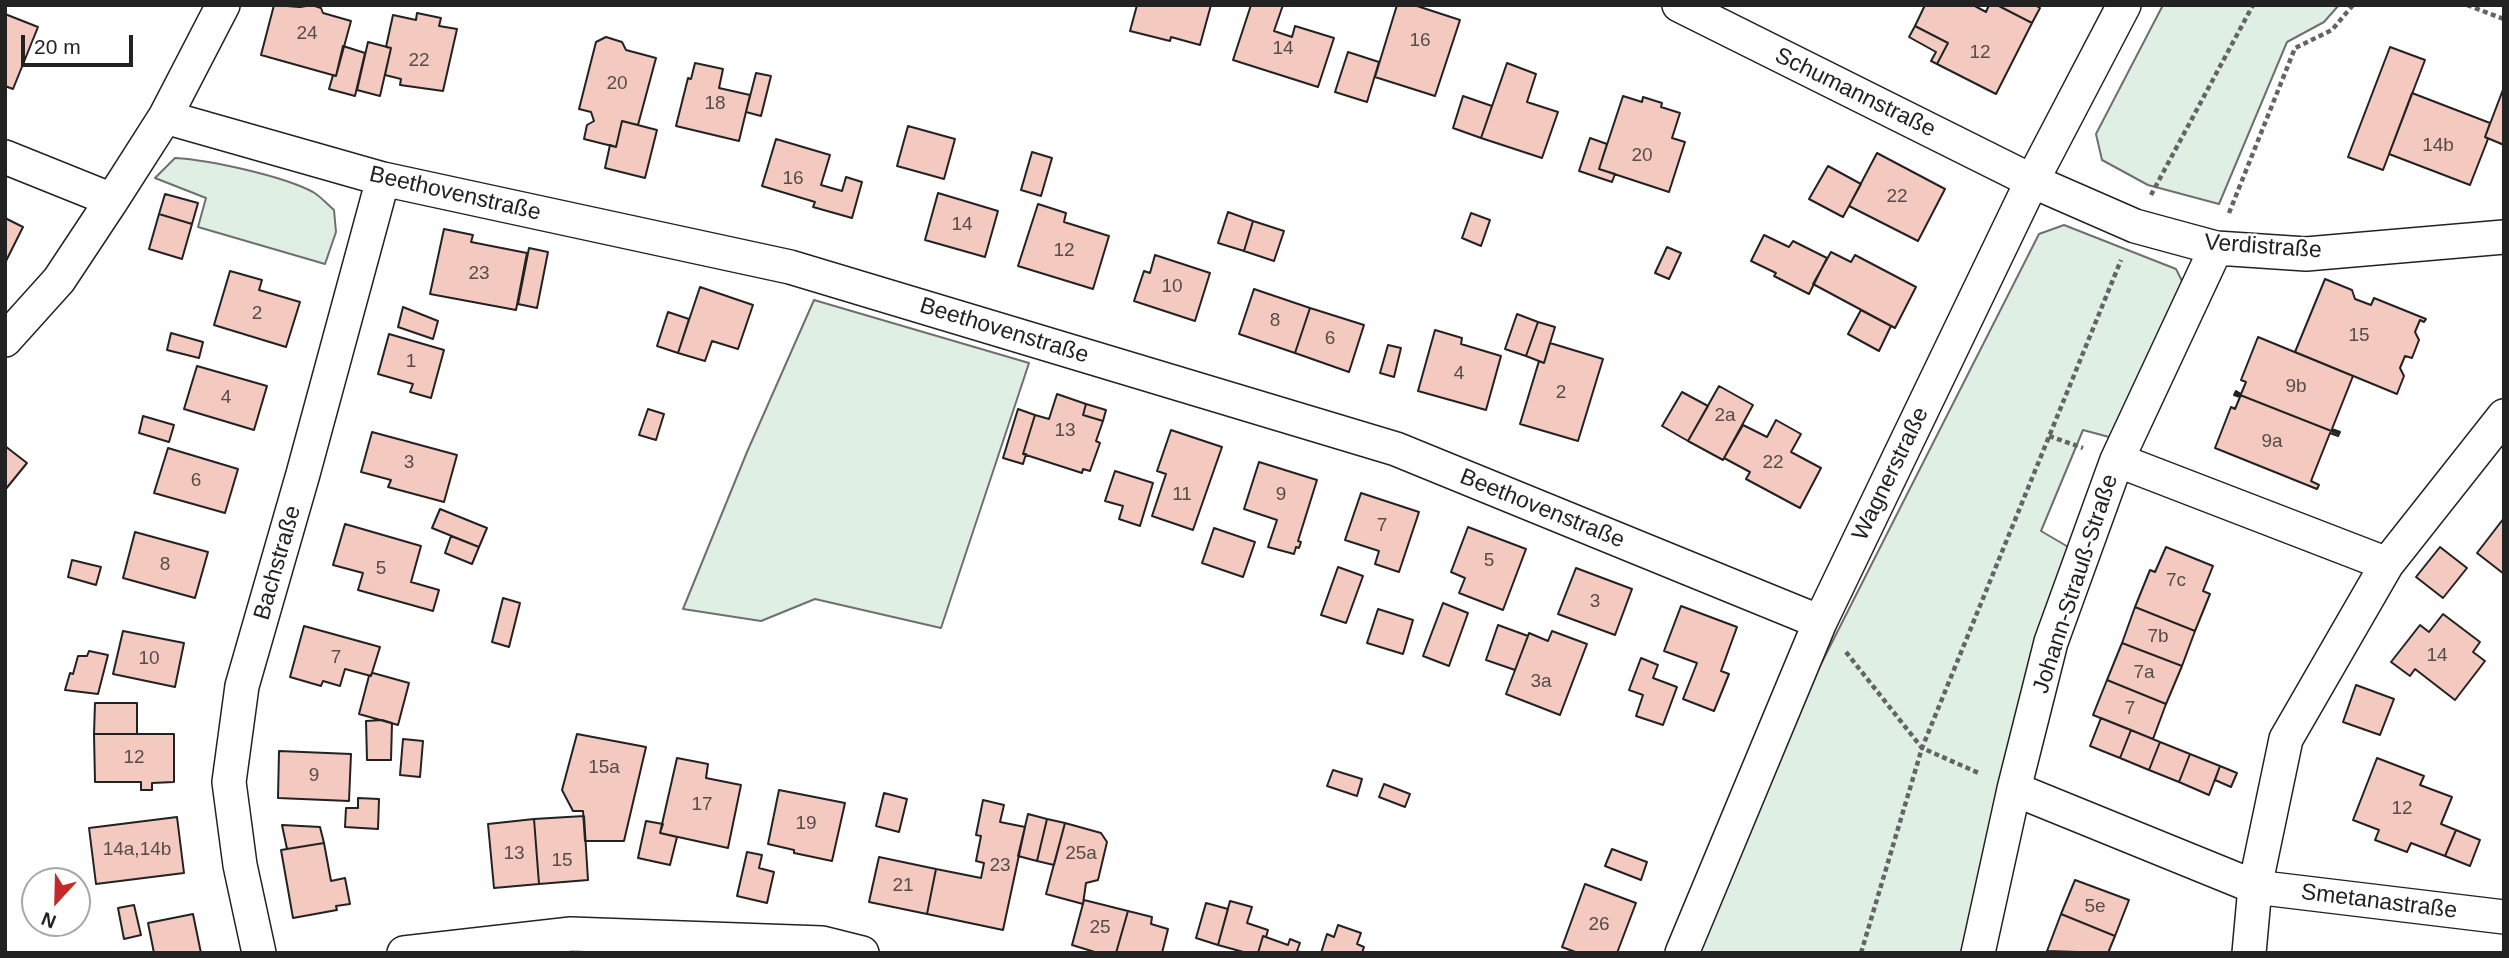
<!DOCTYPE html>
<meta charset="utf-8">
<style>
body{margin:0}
#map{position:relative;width:2509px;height:958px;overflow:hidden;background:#fff;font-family:Arial,sans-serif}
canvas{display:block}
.frame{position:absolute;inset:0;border:7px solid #222;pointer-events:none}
.north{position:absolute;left:21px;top:867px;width:70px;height:70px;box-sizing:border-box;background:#fff;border:2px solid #a7a7a7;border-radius:50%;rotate:202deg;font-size:19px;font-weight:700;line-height:28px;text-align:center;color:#222}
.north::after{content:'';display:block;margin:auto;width:24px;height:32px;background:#c62828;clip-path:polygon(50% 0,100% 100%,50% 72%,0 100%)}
.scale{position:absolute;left:21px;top:35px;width:112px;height:32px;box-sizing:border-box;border:4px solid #222;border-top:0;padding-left:9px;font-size:21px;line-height:24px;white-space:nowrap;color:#222;-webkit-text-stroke:5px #fff;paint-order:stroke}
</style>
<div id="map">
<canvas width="2509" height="958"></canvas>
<div class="frame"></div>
<div class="north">N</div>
<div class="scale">20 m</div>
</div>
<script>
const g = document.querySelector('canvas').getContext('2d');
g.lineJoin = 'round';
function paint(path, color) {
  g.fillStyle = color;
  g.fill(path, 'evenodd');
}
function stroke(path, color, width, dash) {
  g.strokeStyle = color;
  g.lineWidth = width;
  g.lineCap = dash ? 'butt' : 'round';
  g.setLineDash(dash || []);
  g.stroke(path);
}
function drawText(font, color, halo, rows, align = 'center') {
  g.font = font + ' Arial,sans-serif';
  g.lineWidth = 5;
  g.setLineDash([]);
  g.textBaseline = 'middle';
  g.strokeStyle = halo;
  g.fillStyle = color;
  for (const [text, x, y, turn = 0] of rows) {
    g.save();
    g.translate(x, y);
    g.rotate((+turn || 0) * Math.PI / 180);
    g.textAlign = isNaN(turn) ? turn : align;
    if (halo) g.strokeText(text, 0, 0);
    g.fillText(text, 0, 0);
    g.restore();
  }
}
const green = new Path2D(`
 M 2163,5 L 2339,5 L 2324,22 L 2287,42 L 2219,204 L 2148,185 L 2102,160 L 2096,134 Z
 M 175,158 C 210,160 283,176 313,192 C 320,196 327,204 334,210 L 336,232 L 325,264 L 198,227 L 206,198 L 155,178 Z
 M 2064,225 L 2176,269 L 2184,285 L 2125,433 L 2109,437 L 2083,430 L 2041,531 L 2070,548 L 1974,953 L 1698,953 L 1819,668 L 2039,234 Z
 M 814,300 L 1029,363 L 941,628 L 815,599 L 761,621 L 683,609 L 747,452 Z`);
paint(green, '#e0efe3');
stroke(green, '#6f6f6f', 2);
const building = new Path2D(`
 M 274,5 L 300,7 L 312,5 L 321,8 L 323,13 L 351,21 L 336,76 L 261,55 Z
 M 1137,5 L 1211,5 L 1200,45 L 1171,37 L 1170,41 L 1130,31 Z
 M 1251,5 L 1283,5 L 1274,31 L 1292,37 L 1295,26 L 1334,38 L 1318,87 L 1233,60 Z
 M 1397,5 L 1414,5 L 1460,20 L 1435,96 L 1375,77 Z
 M 1925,5 L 1973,5 L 1986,12 L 1989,5 L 1997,5 L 2032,23 L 1996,94 L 1937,64 L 1948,43 L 1915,26 Z
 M 1997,5 L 2035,5 L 2040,8 L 2032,23 Z
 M 417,13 L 441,18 L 439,26 L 457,29 L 443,91 L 400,85 L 401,79 L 385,75 L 391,48 L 386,47 L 393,15 L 416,20 Z
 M 5,14 L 38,27 L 13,89 L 5,86 Z
 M 1915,26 L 1948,43 L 1937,64 L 1931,61 L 1936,52 L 1909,37 Z
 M 606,37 L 622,42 L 626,50 L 656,58 L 638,125 L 622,121 L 616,147 L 584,139 L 587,125 L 594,121 L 591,112 L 579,109 L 596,42 Z
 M 368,42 L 391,48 L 380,96 L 357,90 Z
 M 343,46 L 365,53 L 355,96 L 329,89 L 333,75 L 336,76 Z
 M 2390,47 L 2425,60 L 2383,170 L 2348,157 Z
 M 1348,52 L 1379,62 L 1367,102 L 1335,92 Z
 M 695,63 L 723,69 L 719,88 L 750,95 L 739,141 L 676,126 L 688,78 L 691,79 Z
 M 1507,63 L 1536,74 L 1527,102 L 1558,112 L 1542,158 L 1481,138 Z
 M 756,73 L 771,76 L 761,116 L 746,112 Z
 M 2504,87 L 2504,145 L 2485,137 Z
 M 2412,93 L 2490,123 L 2485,137 L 2488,139 L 2470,185 L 2389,154 Z
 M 1463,96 L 1492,106 L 1481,138 L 1453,128 Z
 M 1623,96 L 1642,102 L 1643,97 L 1662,103 L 1661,107 L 1680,113 L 1672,138 L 1685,142 L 1669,192 L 1599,169 Z
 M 622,121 L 657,130 L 645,178 L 605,168 L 610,145 L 616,147 Z
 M 908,126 L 955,139 L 944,179 L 897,166 Z
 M 1590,138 L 1607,144 L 1599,169 L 1615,174 L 1612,182 L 1579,171 Z
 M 776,139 L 830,155 L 821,185 L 842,191 L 846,177 L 862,182 L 852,218 L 813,207 L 815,202 L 762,186 Z
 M 1032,152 L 1052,158 L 1041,196 L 1021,190 Z
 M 1877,153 L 1945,189 L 1918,241 L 1849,206 Z
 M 1828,166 L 1861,184 L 1843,217 L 1809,199 Z
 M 938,193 L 998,211 L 985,257 L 925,240 Z
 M 165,194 L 198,203 L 192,224 L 159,214 Z
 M 1038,204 L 1066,213 L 1064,222 L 1109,236 L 1093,289 L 1018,266 Z
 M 1228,212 L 1253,221 L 1244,251 L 1218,243 Z
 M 1471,213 L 1490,220 L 1481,246 L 1462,238 Z
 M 159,214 L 192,224 L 182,259 L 149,249 Z
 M 5,218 L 23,227 L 5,263 Z
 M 1253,221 L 1284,231 L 1274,261 L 1244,251 Z
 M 444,229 L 473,235 L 471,242 L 527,253 L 516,310 L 430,294 Z
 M 1764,235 L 1789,247 L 1793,241 L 1827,258 L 1809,294 L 1774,276 L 1776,273 L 1751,261 Z
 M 1667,247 L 1681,253 L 1669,279 L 1655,273 Z
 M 529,248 L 548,252 L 537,308 L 518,304 Z
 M 1831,252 L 1851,262 L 1855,255 L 1916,287 L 1895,328 L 1813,284 Z
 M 1155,255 L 1210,273 L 1195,321 L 1134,301 L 1144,271 L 1150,273 Z
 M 230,271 L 262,280 L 259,290 L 300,302 L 286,347 L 214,325 Z
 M 2325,279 L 2352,290 L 2355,299 L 2371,305 L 2374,298 L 2426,319 L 2424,322 L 2420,320 L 2415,332 L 2419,340 L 2412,358 L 2405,356 L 2400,368 L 2404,376 L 2397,394 L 2295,352 Z
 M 700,287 L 753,305 L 738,349 L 712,341 L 705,361 L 678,353 Z
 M 1254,289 L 1310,308 L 1295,353 L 1239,334 Z
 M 403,307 L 438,321 L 433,339 L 398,327 Z
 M 1310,308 L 1364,325 L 1349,372 L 1295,353 Z
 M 1861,310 L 1891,326 L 1879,351 L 1848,334 Z
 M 668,312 L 689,319 L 678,353 L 657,346 Z
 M 1517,314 L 1538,322 L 1526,356 L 1505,349 Z
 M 1538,322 L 1555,327 L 1544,363 L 1526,356 Z
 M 1435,330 L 1462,338 L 1461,344 L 1501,356 L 1486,410 L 1418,391 Z
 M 171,333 L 203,342 L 199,358 L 167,350 Z
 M 389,334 L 444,350 L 431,398 L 410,392 L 413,384 L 378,374 Z
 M 2258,337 L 2353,376 L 2332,429 L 2340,432 L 2339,434 L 2235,393 L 2236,391 L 2241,394 L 2246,382 L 2241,380 Z
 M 1550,343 L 1603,359 L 1578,441 L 1520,424 L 1539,361 L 1544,363 Z
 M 1388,345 L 1401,348 L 1394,377 L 1380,373 Z
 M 197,366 L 267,386 L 254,430 L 184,409 Z
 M 1719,386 L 1753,405 L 1723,460 L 1688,441 Z
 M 1682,392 L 1708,406 L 1688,441 L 1662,426 Z
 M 2235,393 L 2339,434 L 2338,436 L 2330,433 L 2311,481 L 2319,485 L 2317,489 L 2215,448 L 2231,407 L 2235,409 L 2240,397 L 2234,395 Z
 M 1057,394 L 1086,404 L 1083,415 L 1103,421 L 1096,441 L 1100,443 L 1090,471 L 1083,469 L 1082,473 L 1023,454 L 1035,415 L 1049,419 Z
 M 1086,404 L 1106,410 L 1103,421 L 1083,415 Z
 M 648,409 L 664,414 L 656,440 L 639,435 Z
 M 1018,409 L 1035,415 L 1023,454 L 1026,454 L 1023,464 L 1003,458 Z
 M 143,416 L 174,425 L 169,442 L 139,433 Z
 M 1776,420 L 1801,434 L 1791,452 L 1821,468 L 1800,508 L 1746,479 L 1750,472 L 1724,458 L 1743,425 L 1767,437 Z
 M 1171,430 L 1222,447 L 1193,530 L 1152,516 L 1166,474 L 1157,471 Z
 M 372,432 L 457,455 L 444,502 L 388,487 L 391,480 L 361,472 Z
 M 5,446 L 27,463 L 5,490 Z
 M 168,448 L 238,469 L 225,513 L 154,493 Z
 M 1259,462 L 1317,480 L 1298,541 L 1301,542 L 1299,548 L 1296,547 L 1294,554 L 1268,547 L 1277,520 L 1244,509 Z
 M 1115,471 L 1153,483 L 1140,526 L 1119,519 L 1123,506 L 1105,501 Z
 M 1361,493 L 1419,512 L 1399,572 L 1375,564 L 1379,551 L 1345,540 Z
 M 440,509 L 487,528 L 479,547 L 432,528 Z
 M 2504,518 L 2504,574 L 2477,553 Z
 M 345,524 L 421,546 L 411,582 L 439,590 L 433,611 L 358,590 L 363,573 L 333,565 Z
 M 1468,527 L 1526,549 L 1503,610 L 1459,593 L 1465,578 L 1451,572 Z
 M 1214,528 L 1255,542 L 1243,577 L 1202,563 Z
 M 135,532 L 208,552 L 195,598 L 123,578 Z
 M 451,536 L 479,547 L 472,564 L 445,553 Z
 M 2166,547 L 2213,566 L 2203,591 L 2210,594 L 2195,631 L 2135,607 L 2150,570 L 2155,572 Z
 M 2440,547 L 2467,568 L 2443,598 L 2416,577 Z
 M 72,560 L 101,567 L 96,585 L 68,577 Z
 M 1338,567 L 1363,576 L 1346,623 L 1321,615 Z
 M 1576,568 L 1632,589 L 1615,635 L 1558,614 Z
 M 503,598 L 520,603 L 509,647 L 492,642 Z
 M 1443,603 L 1468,613 L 1449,666 L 1423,656 Z
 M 1681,606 L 1737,627 L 1721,671 L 1729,674 L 1714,711 L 1683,699 L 1697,663 L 1664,651 Z
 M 2135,607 L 2195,631 L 2182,666 L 2122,643 Z
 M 1378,609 L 1413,620 L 1403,654 L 1367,643 Z
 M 2443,614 L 2480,642 L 2473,652 L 2485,661 L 2455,700 L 2415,669 L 2410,676 L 2391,662 L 2420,625 L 2429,632 Z
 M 1498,625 L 1528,636 L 1515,670 L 1486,660 Z
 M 304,626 L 380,647 L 371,676 L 345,669 L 340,686 L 323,681 L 321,686 L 290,677 Z
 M 123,631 L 184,643 L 175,687 L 113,674 Z
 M 1552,631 L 1587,644 L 1560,715 L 1506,694 L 1529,633 L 1548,641 Z
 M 2122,643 L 2182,666 L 2166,704 L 2107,680 Z
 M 89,651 L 108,655 L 98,694 L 65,690 L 70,673 L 73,674 L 78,656 L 87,656 Z
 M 1641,658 L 1658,665 L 1653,678 L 1677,687 L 1663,725 L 1636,716 L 1643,695 L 1629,690 Z
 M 373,673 L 409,683 L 398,725 L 359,714 L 369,676 Z
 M 2107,680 L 2166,704 L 2153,739 L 2093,715 Z
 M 2356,685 L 2394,699 L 2380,735 L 2343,722 Z
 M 95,703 L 137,703 L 137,734 L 94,734 Z
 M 2101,718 L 2131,730 L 2120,758 L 2090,746 Z
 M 382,720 L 392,723 L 391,760 L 367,760 L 366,721 Z
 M 2131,730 L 2160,742 L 2149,770 L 2120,758 Z
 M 94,734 L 174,734 L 174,782 L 152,783 L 152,790 L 141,790 L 141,782 L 95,782 Z
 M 577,734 L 646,747 L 624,841 L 585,841 L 583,811 L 573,811 L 562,790 Z
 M 403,739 L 423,741 L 420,777 L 400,775 Z
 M 2160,742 L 2190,754 L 2179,782 L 2149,770 Z
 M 279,751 L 351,754 L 349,801 L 278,798 Z
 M 2190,754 L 2220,766 L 2209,795 L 2179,782 Z
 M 677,758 L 708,764 L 706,778 L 741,785 L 728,848 L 660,833 Z
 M 2377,758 L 2424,776 L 2420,785 L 2452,797 L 2441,824 L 2456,830 L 2445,856 L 2411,843 L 2407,852 L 2375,840 L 2379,830 L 2353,820 Z
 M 2220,766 L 2237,773 L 2231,787 L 2215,780 Z
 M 1333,770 L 1362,779 L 1357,796 L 1327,786 Z
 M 1384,784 L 1410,794 L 1405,807 L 1379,797 Z
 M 779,790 L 845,803 L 832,861 L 794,853 L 794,850 L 768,844 Z
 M 884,793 L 907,799 L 899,832 L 876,826 Z
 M 358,798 L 379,799 L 378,829 L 345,827 L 346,808 L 358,808 Z
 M 983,800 L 1004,805 L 1000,822 L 1025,827 L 1003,930 L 927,914 L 936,869 L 981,878 L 984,863 L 976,861 L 981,836 L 976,835 Z
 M 1028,814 L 1047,819 L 1037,861 L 1018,856 Z
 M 584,816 L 588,880 L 539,884 L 534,819 Z
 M 177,817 L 184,873 L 96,884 L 89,828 Z
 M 534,819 L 539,884 L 494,888 L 488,824 Z
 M 1047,819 L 1065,823 L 1054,865 L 1037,861 Z
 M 646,821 L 663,824 L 660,833 L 677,837 L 670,865 L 638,858 Z
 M 1065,823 L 1101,833 L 1107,842 L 1098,880 L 1086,883 L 1083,904 L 1046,894 Z
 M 282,825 L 320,827 L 324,843 L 287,849 Z
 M 2456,830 L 2480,840 L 2470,866 L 2445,856 Z
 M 324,843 L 331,881 L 345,878 L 350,904 L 336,906 L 337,910 L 293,918 L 281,850 Z
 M 1612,849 L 1647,862 L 1641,880 L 1605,866 Z
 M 747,852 L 762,855 L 759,868 L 774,872 L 767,903 L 737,896 Z
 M 879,857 L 936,869 L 927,914 L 869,902 Z
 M 2075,880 L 2129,900 L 2115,936 L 2061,914 Z
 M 1585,884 L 1636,903 L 1617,953 L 1578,953 L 1562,947 Z
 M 1084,900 L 1128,911 L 1116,953 L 1098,953 L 1072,945 Z
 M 1230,901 L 1252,907 L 1247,923 L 1268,930 L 1266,937 L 1263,936 L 1258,953 L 1247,953 L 1218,945 Z
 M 1206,903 L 1228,909 L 1218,945 L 1196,938 Z
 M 134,905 L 141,935 L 124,939 L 118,908 Z
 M 1128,911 L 1152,917 L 1151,924 L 1168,929 L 1162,953 L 1116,953 Z
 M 193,914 L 201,953 L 154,953 L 148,923 Z
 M 2061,914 L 2115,936 L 2108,953 L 2047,951 Z
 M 1338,925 L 1361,933 L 1357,944 L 1364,947 L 1362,953 L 1321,953 L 1327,934 L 1334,937 Z
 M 1263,936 L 1288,945 L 1290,939 L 1300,943 L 1297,951 L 1303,953 L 1258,953 Z`);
paint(building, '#f3c9c0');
stroke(building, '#222', 2);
const street = new Path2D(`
 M 1679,5 L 2032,181 L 2135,226 L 2216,248 L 2306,254 L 2504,237
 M 165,117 L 383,179 L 790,267 L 1396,449 L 1820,622
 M 5,157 L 112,200
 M 5,340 L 59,280 L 112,200 L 165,117 L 223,5
 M 2117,460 L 2387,564
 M 2014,789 L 2255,887 L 2504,917
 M 259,953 L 240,865 L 229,782 L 242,686 L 303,474 L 383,179
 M 404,953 L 571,934 L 822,943 L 862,953
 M 1682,953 L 1820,622 L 2032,181 L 2124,5
 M 1978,953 L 2014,789 L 2051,642 L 2117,460 L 2216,248
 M 2249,953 L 2255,887 L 2286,739 L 2387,564 L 2504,416`);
stroke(street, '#222', 36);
stroke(new Path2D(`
 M 2467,5 L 2504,19
 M 2151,195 L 2253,5
 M 2229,213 L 2295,48 L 2332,30 L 2353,5
 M 2049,436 L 2083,448
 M 1846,652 L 1922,748 L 1981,774
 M 1861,953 L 1922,748 L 2121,260`), '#646464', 4.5, [5, 3.5]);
stroke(street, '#fff', 33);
drawText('19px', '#564c4a', null, [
 ["24",307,34],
 ["16",1420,41],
 ["14",1283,49],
 ["12",1980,53],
 ["22",419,61],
 ["20",617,84],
 ["18",715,104],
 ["14b",2438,146],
 ["20",1642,156],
 ["16",793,179],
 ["22",1897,197],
 ["14",962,225],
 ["12",1064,251],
 ["23",479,274],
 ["10",1172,287],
 ["2",257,314],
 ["8",1275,321],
 ["15",2359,336],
 ["6",1330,339],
 ["1",411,362],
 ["4",1459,374],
 ["9b",2296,387],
 ["2",1561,393],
 ["4",226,398],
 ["2a",1725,416],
 ["13",1065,431],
 ["9a",2272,442],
 ["3",409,463],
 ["22",1773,463],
 ["6",196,481],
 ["11",1182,495],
 ["9",1281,495],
 ["7",1382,526],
 ["5",1489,561],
 ["8",165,565],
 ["5",381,569],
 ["7c",2176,581],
 ["3",1595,602],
 ["7b",2158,637],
 ["14",2437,656],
 ["7",336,658],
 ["10",149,659],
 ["7a",2144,673],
 ["3a",1541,682],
 ["7",2130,709],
 ["12",134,758],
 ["15a",604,768],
 ["9",314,776],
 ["17",702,805],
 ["12",2402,809],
 ["19",806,824],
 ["14a,14b",137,850],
 ["13",514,854],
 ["25a",1081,854],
 ["15",562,861],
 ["23",1000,866],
 ["21",903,886],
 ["5e",2095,907],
 ["26",1599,925],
 ["25",1100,928]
]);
drawText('23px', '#222', '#fff', [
 ["Schumannstraße",1855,93,26],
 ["Beethovenstraße",455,194,13],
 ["Verdistraße",2263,247,4],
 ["Beethovenstraße",1004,331,17],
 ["Wagnerstraße",1891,474,-64],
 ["Beethovenstraße",1542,509,22],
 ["Bachstraße",278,563,-74],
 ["Johann-Strauß-Straße",2076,584,-72],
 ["Smetanastraße",2379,902,7]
]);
</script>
